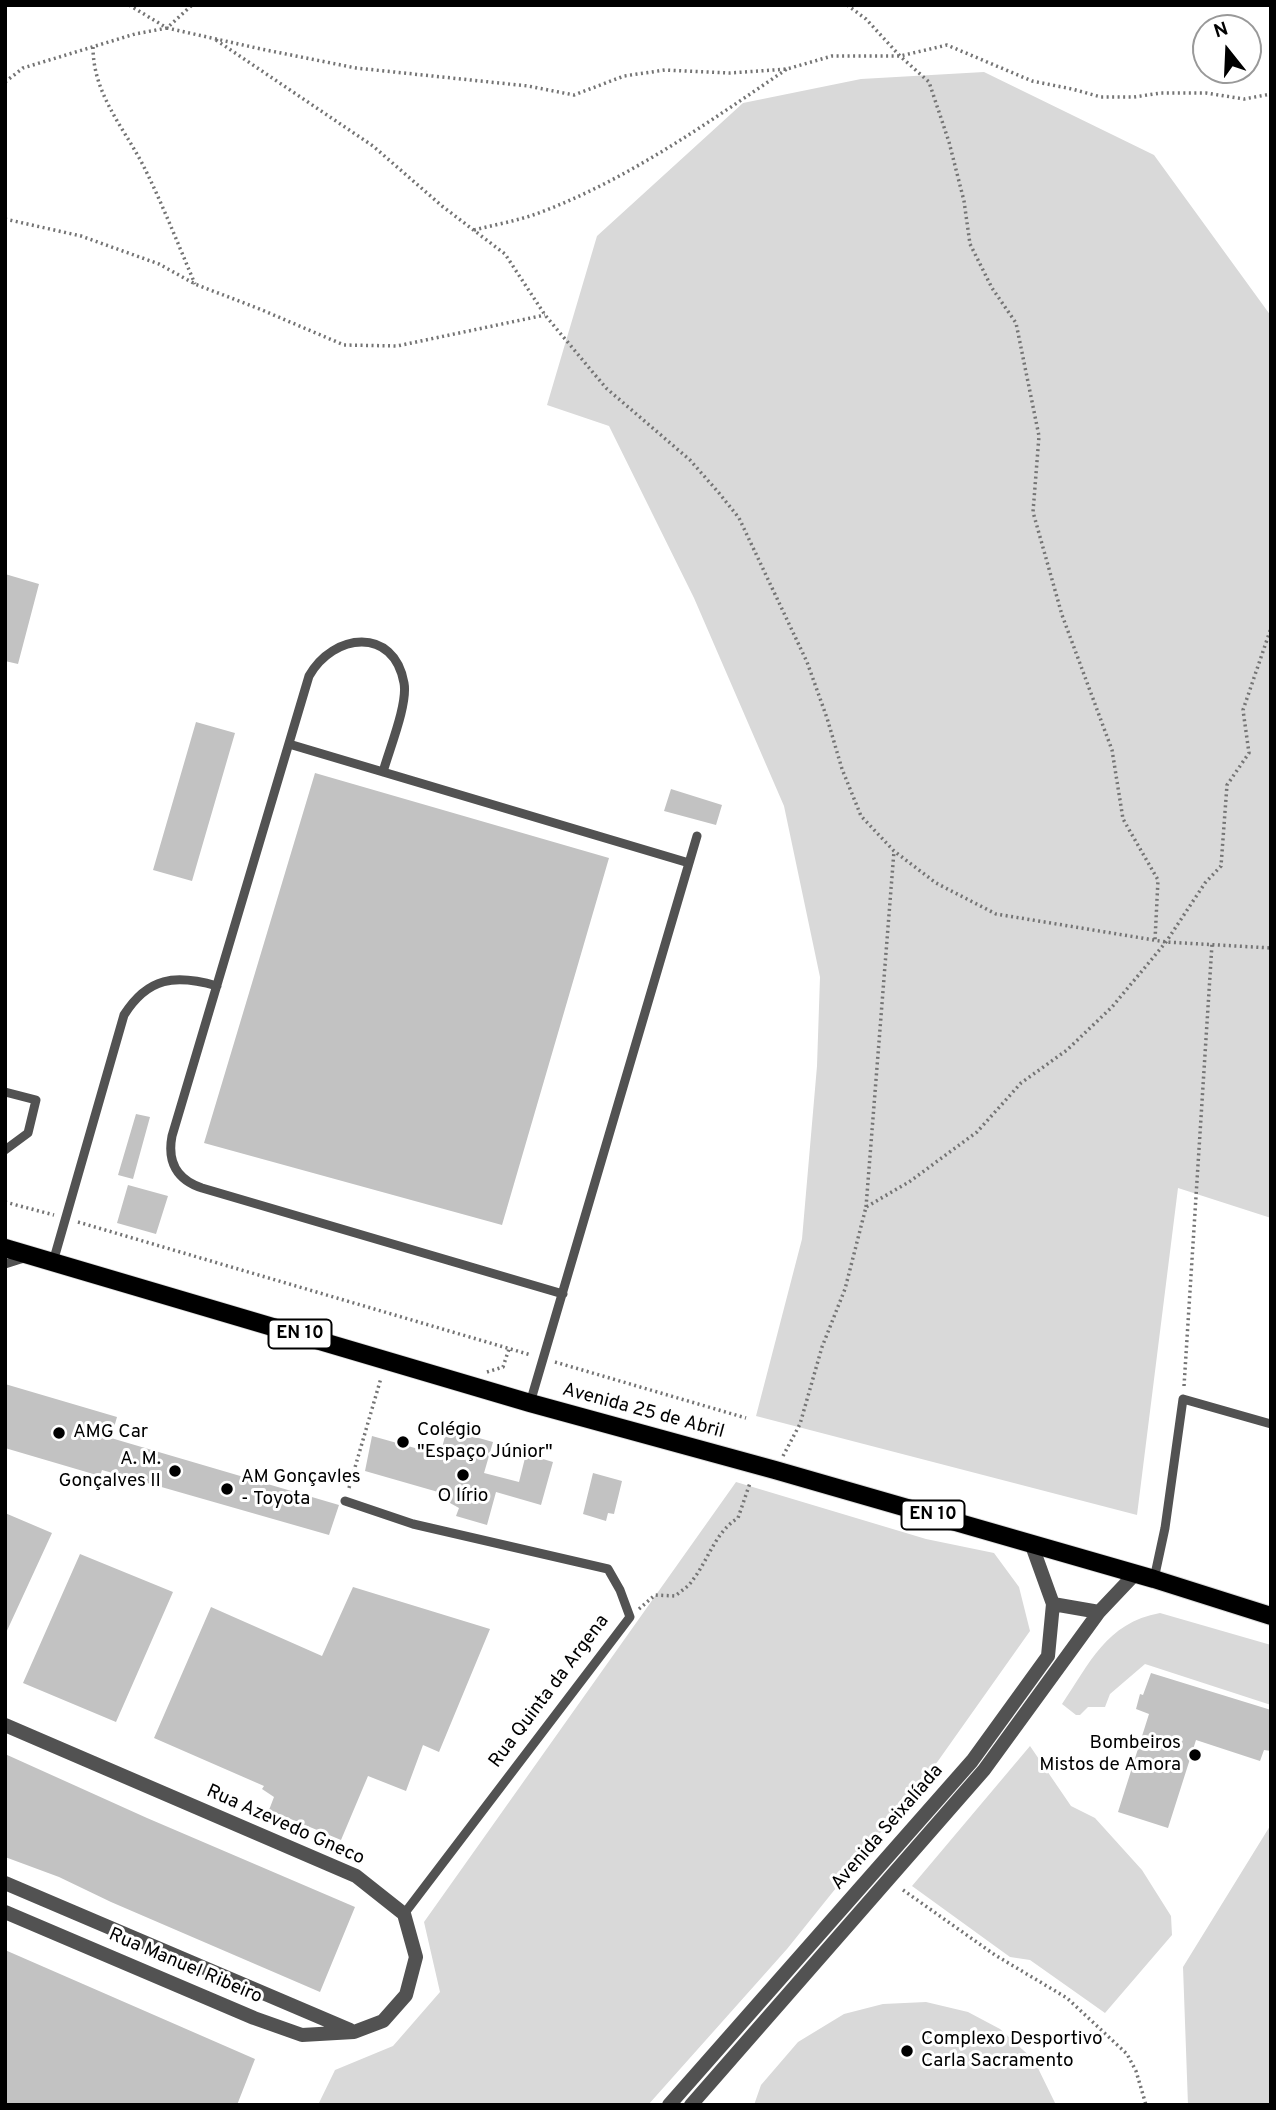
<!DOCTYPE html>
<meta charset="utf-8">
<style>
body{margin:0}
#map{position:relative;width:1276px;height:2110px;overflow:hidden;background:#fff;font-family:Overpass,sans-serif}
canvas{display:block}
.frame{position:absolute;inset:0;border:7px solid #000;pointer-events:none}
.north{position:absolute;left:1192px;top:14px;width:70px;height:70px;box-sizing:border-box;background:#fff;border:2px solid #999;border-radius:50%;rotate:342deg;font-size:19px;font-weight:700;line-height:28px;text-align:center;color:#000}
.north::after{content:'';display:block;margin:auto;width:24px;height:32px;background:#000;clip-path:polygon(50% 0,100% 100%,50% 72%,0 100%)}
</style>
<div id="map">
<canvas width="1276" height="2110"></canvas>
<div class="frame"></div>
<div class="north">N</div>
</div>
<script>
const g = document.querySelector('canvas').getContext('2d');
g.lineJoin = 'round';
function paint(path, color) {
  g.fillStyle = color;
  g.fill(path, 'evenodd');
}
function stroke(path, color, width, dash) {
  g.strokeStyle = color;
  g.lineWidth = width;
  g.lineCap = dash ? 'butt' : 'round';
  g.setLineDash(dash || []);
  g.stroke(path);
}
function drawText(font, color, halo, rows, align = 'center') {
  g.font = font + ' Overpass,sans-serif';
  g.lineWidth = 6;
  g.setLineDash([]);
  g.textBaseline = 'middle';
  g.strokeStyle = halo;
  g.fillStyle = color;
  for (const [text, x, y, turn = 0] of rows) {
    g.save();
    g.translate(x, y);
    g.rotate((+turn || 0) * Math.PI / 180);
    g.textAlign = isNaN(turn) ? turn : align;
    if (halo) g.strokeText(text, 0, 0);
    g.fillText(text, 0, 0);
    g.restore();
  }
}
paint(new Path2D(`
 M 984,72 L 1154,155 L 1271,316 L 1271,1218 L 1178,1188 L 1137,1515 L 756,1416 L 802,1239 L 817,1066 L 820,977 L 784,806 L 694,598 L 609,426 L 547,405 L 597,236 L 743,103 L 861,79 Z
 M 736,1482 L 926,1539 L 994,1553 L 1019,1587 L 1030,1631 L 938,1761 L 787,1949 L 648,2105 L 318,2105 L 335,2070 L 393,2046 L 440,1992 L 424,1922 Z
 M 1160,1613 L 1271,1645 L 1271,1705 L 1145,1664 L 1110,1694 L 1105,1707 L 1088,1707 L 1080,1715 L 1076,1715 L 1062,1704 C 1090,1663 1106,1623 1160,1613 Z
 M 1030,1746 L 1071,1806 L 1095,1818 L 1142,1870 L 1171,1916 L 1172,1935 L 1105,2013 L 1030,1960 L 1010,1957 L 912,1886 Z
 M 1270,1826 L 1271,2105 L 1188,2105 L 1183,1967 Z
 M 926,2002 L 968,2012 L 1000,2029 L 1034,2060 L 1056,2105 L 754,2105 L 761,2085 L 798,2042 L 844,2014 L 883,2004 Z`), '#d9d9d9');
paint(new Path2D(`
 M 5,574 L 39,584 L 18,664 L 5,661 Z
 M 196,722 L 235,733 L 192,881 L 153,870 Z
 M 315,773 L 609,858 L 502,1225 L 204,1143 Z
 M 671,789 L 722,805 L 716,825 L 664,811 Z
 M 136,1114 L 150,1117 L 133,1179 L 118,1175 Z
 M 128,1185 L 168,1196 L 156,1234 L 117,1223 Z
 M 5,1384 L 117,1417 L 111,1438 L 339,1505 L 329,1535 L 102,1470 L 100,1476 L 5,1448 Z
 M 447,1429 L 493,1442 L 484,1473 L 519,1482 L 526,1454 L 553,1462 L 541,1505 L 496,1492 L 487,1525 L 456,1516 L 459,1508 L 450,1503 L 452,1496 L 365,1471 L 372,1436 L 440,1455 Z
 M 593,1473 L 622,1481 L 614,1514 L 608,1513 L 606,1521 L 583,1514 Z
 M 5,1513 L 52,1533 L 5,1635 Z
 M 80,1554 L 173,1592 L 116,1722 L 23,1683 Z
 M 353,1587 L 490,1629 L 439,1752 L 423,1745 L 406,1791 L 368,1776 L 341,1840 L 269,1810 L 274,1797 L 262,1789 L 264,1786 L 154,1738 L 211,1607 L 322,1656 Z
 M 1151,1673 L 1271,1710 L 1271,1751 L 1264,1750 L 1260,1761 L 1196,1740 L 1168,1828 L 1118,1812 L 1149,1714 L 1136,1709 L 1140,1694 L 1143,1695 Z
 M 5,1754 L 147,1818 L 355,1907 L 320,1992 L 111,1902 L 59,1877 L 5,1857 Z
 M 5,1950 L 255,2059 L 237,2105 L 5,2105 Z`), '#c2c2c2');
const primary = new Path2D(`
 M 5,1248 L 530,1403 L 775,1470 L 1154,1579 L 1271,1616`);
stroke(primary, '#dbdbdb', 20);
stroke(new Path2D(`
 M 129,5 L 167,28 L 261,49 L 356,68 L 528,86 L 574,95 L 624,76 L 665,70 L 730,73 L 787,69 L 832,56 L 900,56 L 947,45 L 1032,81 L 1072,89 L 1101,97 L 1134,97 L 1161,93 L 1206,93 L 1244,99 L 1271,94
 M 847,5 L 866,19 L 900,56 L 929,82 L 949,142 L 964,201 L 970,244 L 992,288 L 1016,323 L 1039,436 L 1033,512 L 1062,615 L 1112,750 L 1123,819 L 1158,880 L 1155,940
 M 216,40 L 373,146 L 442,206 L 505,254 L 545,315 L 606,388 L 690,460 L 719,493 L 739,518 L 807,662 L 827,718 L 842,769 L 861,816 L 894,851 L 936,883 L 996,914 L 1166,942 L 1271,948
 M 93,47 C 93,93 122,125 143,165 C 162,203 178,244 195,284
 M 5,82 L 23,68 L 135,34 L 167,28 L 192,5
 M 5,219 L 81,236 L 159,264 L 195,284 L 262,310 L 344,345 L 397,346 L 545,315
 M 474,230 C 494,225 516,221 536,214 C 628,180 707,123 787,69
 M 5,1202 L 54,1215
 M 866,1207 L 894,851
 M 78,1222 L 531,1355
 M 555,1362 L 746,1418
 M 487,1372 L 503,1367 L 509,1349
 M 1184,1386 L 1212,944
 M 783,1456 L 800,1424 L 822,1347 L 845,1289 L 866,1207 L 909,1182 L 977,1132 L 1021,1083 L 1067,1050 L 1112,1007 L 1166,942 L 1205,883 L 1221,866 L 1227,785 L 1249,753 L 1243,710 L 1271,628
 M 349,1488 L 381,1378
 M 639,1609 L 655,1595 L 675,1596 C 681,1591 688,1587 692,1581 C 708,1561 715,1532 738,1518 L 750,1483
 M 903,1890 L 995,1955 L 1067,1998 L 1127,2054 L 1136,2071 L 1146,2105`), '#747474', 3.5, [2, 3.5]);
stroke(new Path2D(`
 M 289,744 L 689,863
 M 383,772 C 389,750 408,704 404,683 C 394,626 333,633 309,676 L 172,1136 C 167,1162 177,1180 202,1188 L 563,1294
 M 5,1092 L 36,1100 L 28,1133 L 5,1150
 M 53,1262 L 124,1015 C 148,977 175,974 217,986
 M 5,1264 L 27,1257
 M 530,1403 L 697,836
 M 345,1501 L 413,1524 L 608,1569 L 620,1590 L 630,1617 L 404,1914
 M 1154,1579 L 1165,1528 L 1183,1399 L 1271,1424`), '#525252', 9);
stroke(new Path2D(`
 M 1053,1604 L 1099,1612
 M 5,1725 L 356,1876 L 404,1914 L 416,1957 L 406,1995 L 383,2021 L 354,2032 L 302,2035 L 254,2018 L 5,1912
 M 5,1883 L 350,2030
 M 669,2105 L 972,1761 L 1048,1656 L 1053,1604 L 1031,1543
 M 691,2105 L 984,1770 L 1099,1612 L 1135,1574`), '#525252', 14);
stroke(primary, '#000', 18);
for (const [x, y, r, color] of [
 [59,1433,7,"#000"],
 [403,1442,7,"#000"],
 [175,1471,7,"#000"],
 [463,1475,7,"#000"],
 [227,1489,7,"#000"],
 [1195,1755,7,"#000"],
 [907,2051,7,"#000"]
]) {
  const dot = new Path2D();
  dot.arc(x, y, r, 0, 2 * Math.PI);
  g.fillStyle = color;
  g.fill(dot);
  stroke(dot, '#fff', 2.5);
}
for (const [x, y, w] of [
 [300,1334,63],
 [933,1515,63]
]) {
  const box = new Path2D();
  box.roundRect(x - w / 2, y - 14.5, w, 29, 5);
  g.fillStyle = '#fff';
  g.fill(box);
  stroke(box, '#000', 2);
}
drawText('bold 18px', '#000', null, [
 ["EN 10",300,1334],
 ["EN 10",933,1515]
]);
drawText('19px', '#000', '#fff', [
 ["Avenida 25 de Abril",643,1412,15],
 ["Rua Quinta da Argena",550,1692,-53],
 ["Rua Azevedo Gneco",285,1826,24],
 ["Avenida Seixalíada",888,1828,-49],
 ["Rua Manuel Ribeiro",185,1967,23]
]);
drawText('19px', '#000', '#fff', [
 ["Colégio",417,1431],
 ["\"Espaço Júnior\"",417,1453],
 ["AMG Car",73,1433],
 ["A. M.",161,1460,"right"],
 ["Gonçalves II",161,1482,"right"],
 ["AM Gonçavles",241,1478],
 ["- Toyota",241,1500],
 ["O lírio",463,1497,"center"],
 ["Bombeiros",1181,1744,"right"],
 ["Mistos de Amora",1181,1766,"right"],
 ["Complexo Desportivo",921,2040],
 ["Carla Sacramento",921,2062]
], 'left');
</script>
